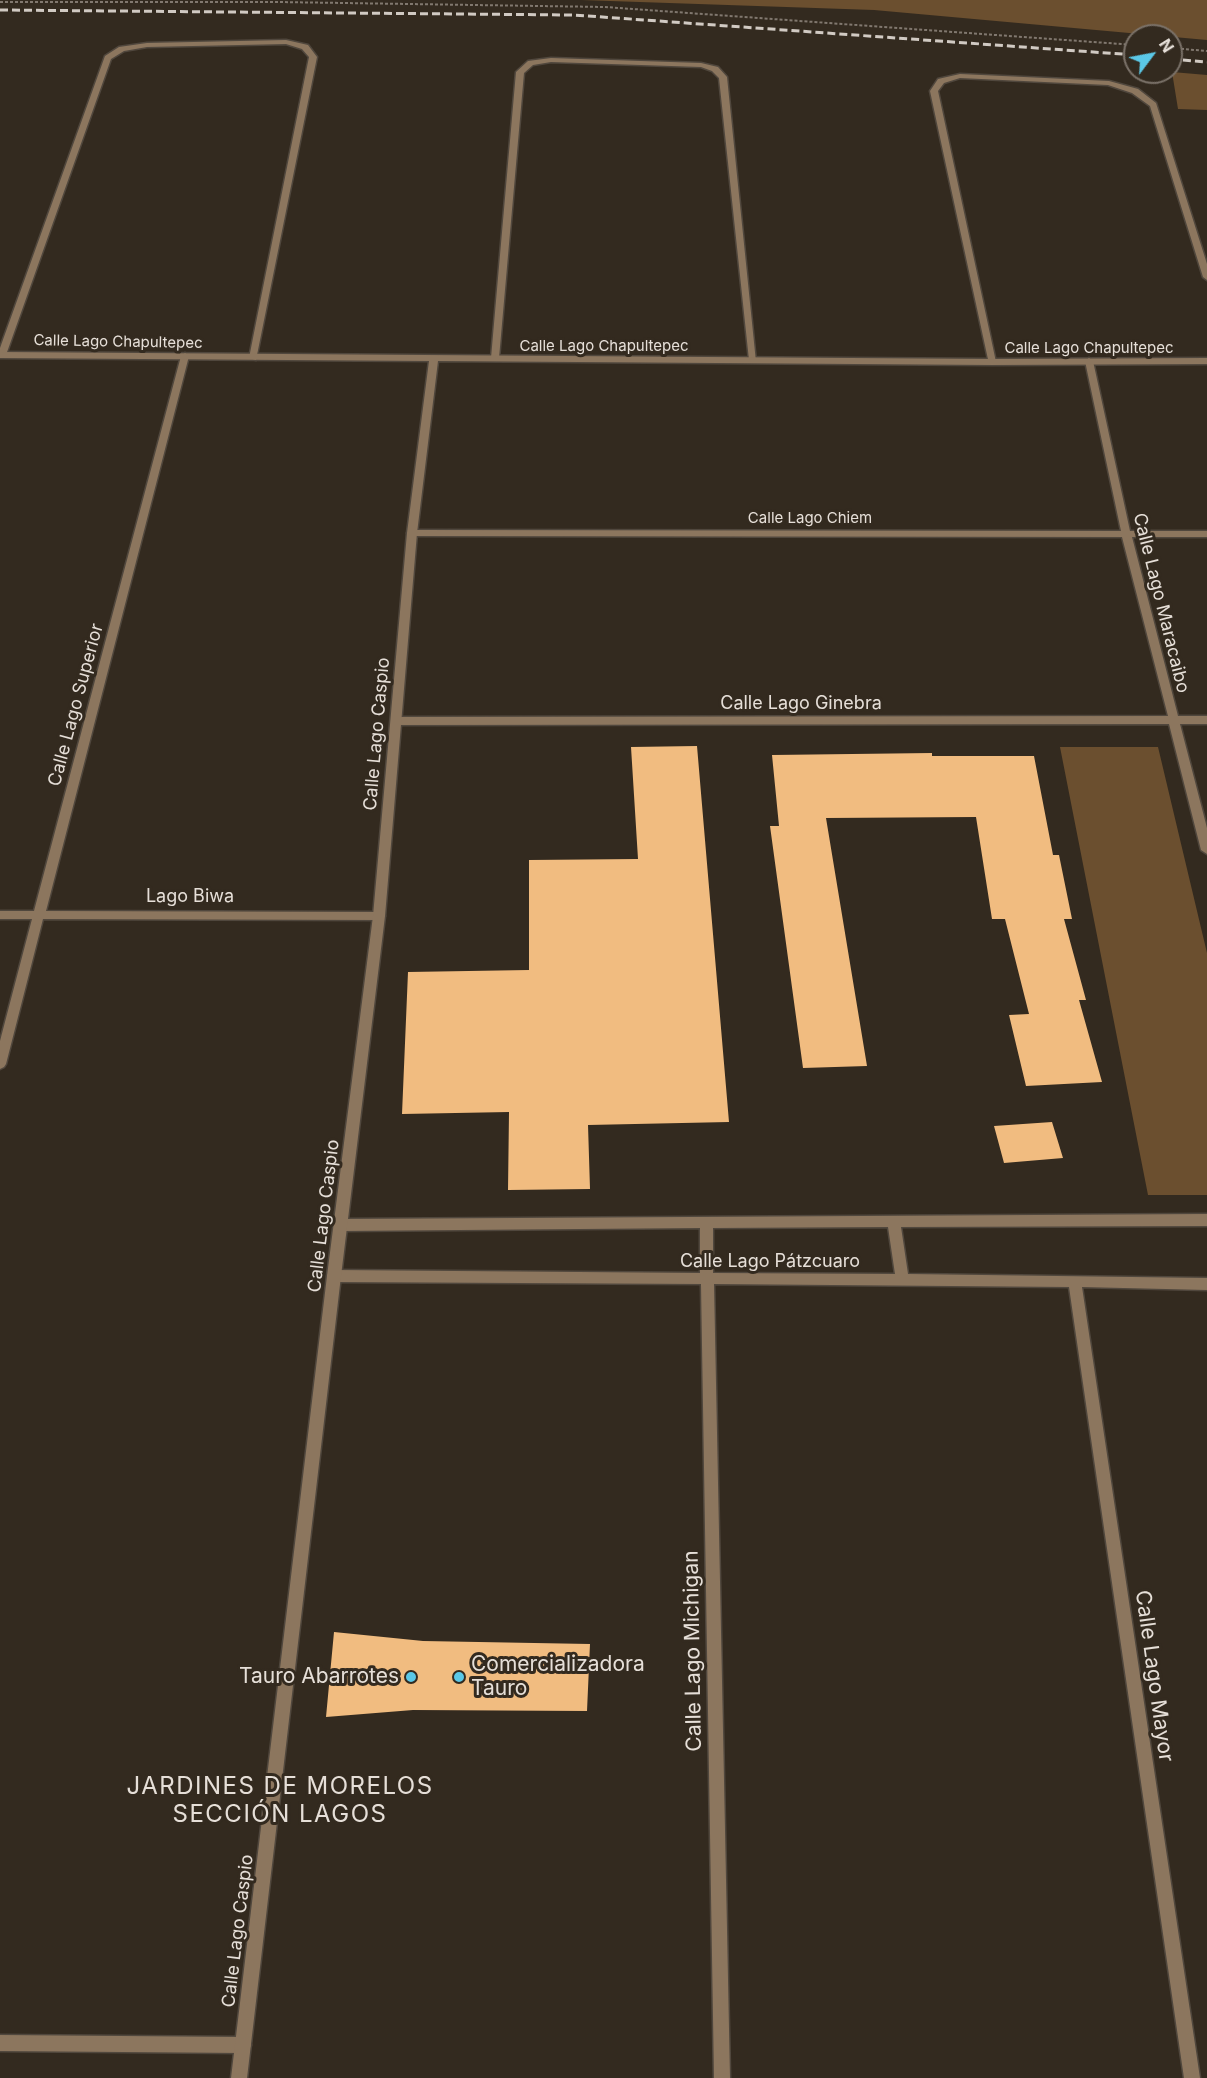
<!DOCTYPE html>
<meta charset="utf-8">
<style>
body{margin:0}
#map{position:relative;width:1207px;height:2078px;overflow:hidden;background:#332a1f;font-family:Inter,sans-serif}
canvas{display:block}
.north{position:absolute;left:1123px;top:24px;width:60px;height:60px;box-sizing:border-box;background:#332a1f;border:2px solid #7b7269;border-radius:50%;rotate:58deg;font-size:16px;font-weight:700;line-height:24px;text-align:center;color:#e6dfd8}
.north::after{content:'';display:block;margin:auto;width:21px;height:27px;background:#5bc8e7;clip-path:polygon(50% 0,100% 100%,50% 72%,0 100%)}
</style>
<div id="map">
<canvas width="1207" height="2078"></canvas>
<div class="north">N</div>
</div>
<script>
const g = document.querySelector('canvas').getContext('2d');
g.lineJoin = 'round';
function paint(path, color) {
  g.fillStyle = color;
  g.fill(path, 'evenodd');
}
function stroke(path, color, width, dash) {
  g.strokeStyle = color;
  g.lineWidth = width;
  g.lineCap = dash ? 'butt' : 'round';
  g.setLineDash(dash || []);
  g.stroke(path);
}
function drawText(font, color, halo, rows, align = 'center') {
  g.font = font + ' Inter,sans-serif';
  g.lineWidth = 6;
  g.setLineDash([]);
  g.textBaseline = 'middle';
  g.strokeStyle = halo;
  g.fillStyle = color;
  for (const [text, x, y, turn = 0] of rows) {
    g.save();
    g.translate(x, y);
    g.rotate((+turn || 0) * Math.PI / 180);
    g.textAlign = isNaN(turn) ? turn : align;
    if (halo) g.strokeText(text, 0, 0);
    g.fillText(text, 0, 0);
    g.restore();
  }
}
paint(new Path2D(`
 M 581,0 L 1207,0 L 1207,40 L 874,10 Z
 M 1172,72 L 1207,75 L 1207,110 L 1178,109 Z
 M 1060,747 L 1158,747 L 1207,953 L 1207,1195 L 1148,1195 Z`), '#6b4f2f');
paint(new Path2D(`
 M 697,746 L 729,1122 L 588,1125 L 590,1189 L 508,1190 L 509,1112 L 402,1114 L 408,972 L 529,970 L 529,860 L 638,859 L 631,747 Z
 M 932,753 L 932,756 L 1034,756 L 1053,855 L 1059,855 L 1072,919 L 1064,919 L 1086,1000 L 1079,1000 L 1102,1082 L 1026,1086 L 1009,1015 L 1029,1014 L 1005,919 L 992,919 L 976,817 L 826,818 L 867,1066 L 803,1068 L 770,826 L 779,826 L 772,755 Z
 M 1052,1122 L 1063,1158 L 1004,1163 L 994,1126 Z
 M 334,1632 L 423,1641 L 590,1644 L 587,1711 L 413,1710 L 326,1717 Z`), '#f1bc80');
const minor = new Path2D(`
 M 286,40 L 308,45 L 317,57 L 256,360 L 249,358 L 309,57 L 302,49 L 286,44 L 147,47 L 124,51 L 111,59 L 6,355 L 0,357 L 0,348 L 105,56 L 119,47 L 147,43 Z
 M 551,58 L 701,63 L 718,67 L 727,77 L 756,362 L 749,360 L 719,78 L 712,71 L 701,67 L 551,62 L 533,65 L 524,73 L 499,358 L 495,361 L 491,358 L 516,72 L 528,61 Z
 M 960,74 L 1109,81 L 1138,89 L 1156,103 L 1207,264 L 1207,280 L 1203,277 L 1150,106 L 1132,93 L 1108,85 L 960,78 L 944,83 L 938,91 L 996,362 L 989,364 L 930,91 L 938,79 Z
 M 185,353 L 189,356 L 46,911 L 379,912 L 385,916 L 379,920 L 43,919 L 6,1064 L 4,1067 L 0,1069 L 0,1041 L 32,919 L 0,919 L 0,911 L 34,911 L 181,356 Z
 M 1089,358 L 1093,361 L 1130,531 L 1207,531 L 1207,537 L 1132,537 L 1178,716 L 1207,716 L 1207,724 L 1180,724 L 1207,828 L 1207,854 L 1201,850 L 1169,724 L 396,725 L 391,721 L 396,717 L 1168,716 L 1122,537 L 412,536 L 407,533 L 412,530 L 1121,531 L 1085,361 Z
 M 1207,1214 L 1207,1226 L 901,1227 L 908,1274 L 1207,1278 L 1207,1290 L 1082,1287 L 1200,2078 L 1184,2078 L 1069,1287 L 714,1284 L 730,2078 L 714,2078 L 701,1284 L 334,1282 L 329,1280 L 327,1276 L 329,1272 L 334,1270 L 700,1273 L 700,1228 L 342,1231 L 337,1229 L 336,1225 L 337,1221 L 342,1219 ZM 888,1227 L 895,1274 L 713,1273 L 713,1228 Z
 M 0,2035 L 243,2037 L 249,2039 L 251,2045 L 249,2051 L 243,2053 L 0,2051 Z`);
const tertiary = new Path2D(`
 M 0,352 L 992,359 L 1207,358 L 1207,364 L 992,365 L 438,361 L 417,533 L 385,916 L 341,1276 L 247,2078 L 231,2078 L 327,1276 L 373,916 L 407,533 L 429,361 L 0,358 Z`);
stroke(minor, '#50473d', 3);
stroke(tertiary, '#50473d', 3);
stroke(new Path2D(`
 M 0,2 L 278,2 L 605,7 L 1135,45
 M 1171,48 L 1207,51`), '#81786f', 2, [3, 2]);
paint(minor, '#8c765e');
paint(tertiary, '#8c765e');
stroke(new Path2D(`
 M 0,10 L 574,15 L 1135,55
 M 1171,59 L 1207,62`), '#d1cac3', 3, [8, 4]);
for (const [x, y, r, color] of [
 [411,1677,6,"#5bc8e7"],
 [459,1677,6,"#5bc8e7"]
]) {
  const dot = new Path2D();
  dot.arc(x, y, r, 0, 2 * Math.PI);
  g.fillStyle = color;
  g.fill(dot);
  stroke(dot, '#332a1f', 2);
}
drawText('15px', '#e6dfd8', '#332a1f', [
 ["Calle Lago Chapultepec",118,342,1],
 ["Calle Lago Chapultepec",604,346],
 ["Calle Lago Chapultepec",1089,348],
 ["Calle Lago Chiem",810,518]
]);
drawText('18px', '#e6dfd8', '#332a1f', [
 ["Calle Lago Maracaibo",1161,603,76],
 ["Calle Lago Ginebra",801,704],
 ["Calle Lago Superior",76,705,-75],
 ["Calle Lago Caspio",377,734,-85],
 ["Lago Biwa",190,897],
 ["Calle Lago Caspio",324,1216,-83],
 ["Calle Lago Pátzcuaro",770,1262],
 ["Calle Lago Caspio",238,1931,-83]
]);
drawText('21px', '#e6dfd8', '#332a1f', [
 ["Calle Lago Michigan",693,1651,-91],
 ["Calle Lago Mayor",1154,1676,82]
]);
drawText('21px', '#e6dfd8', '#332a1f', [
 ["Comercializadora",471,1665],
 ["Tauro",471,1689],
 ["Tauro Abarrotes",399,1677,"right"]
], 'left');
g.letterSpacing = '1.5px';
drawText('24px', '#e6dfd8', '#332a1f', [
 ["JARDINES DE MORELOS",280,1787],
 ["SECCIÓN LAGOS",280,1815]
]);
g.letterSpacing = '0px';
</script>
